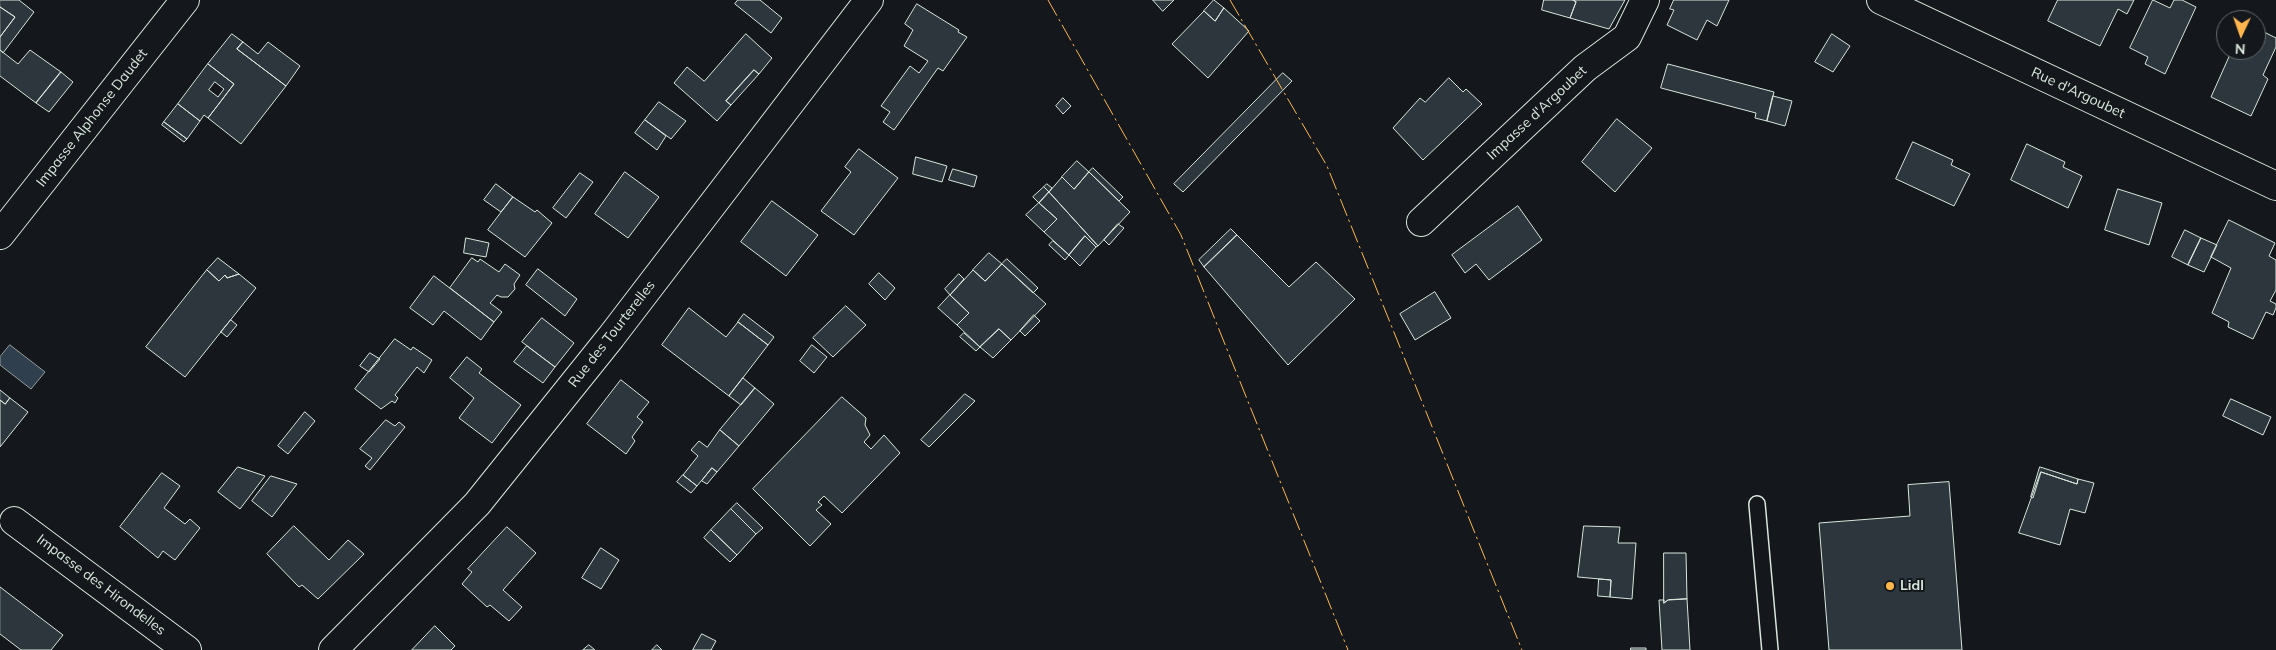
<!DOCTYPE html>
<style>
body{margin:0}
#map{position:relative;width:2276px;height:650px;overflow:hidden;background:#14181c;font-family:Mulish,sans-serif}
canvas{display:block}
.north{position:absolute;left:2216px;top:10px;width:50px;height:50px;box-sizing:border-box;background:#14181c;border:1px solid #626a69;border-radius:50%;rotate:183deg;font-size:14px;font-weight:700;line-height:20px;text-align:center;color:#d8e6dc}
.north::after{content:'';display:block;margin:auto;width:18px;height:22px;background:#ffb74d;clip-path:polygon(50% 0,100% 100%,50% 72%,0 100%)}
</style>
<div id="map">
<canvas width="2276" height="650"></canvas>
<div class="north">N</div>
</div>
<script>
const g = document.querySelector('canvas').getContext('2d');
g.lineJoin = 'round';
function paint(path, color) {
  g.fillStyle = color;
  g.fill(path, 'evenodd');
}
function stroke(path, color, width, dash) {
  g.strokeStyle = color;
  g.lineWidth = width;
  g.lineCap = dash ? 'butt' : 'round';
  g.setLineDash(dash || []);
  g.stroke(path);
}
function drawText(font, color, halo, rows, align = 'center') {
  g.font = font + ' Mulish,sans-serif';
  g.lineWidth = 4;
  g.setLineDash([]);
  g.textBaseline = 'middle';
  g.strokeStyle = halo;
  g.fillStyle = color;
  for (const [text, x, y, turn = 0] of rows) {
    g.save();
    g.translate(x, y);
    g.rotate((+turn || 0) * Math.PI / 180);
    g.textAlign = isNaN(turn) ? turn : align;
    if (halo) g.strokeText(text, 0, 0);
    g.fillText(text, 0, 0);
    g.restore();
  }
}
const water = new Path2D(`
 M 10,345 L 45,372 L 31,389 L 0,365 L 0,357 Z`);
paint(water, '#2f3f4d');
stroke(water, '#939e99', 1);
const building = new Path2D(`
 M 0,0 L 19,0 L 34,12 L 3,53 L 0,50 L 0,37 L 15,17 L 0,7 Z
 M 738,0 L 760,0 L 782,18 L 771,33 L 735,4 Z
 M 1153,0 L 1174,0 L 1163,11 Z
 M 1214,0 L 1224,8 L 1215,21 L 1204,11 Z
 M 1544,0 L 1573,0 L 1576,2 L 1570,18 L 1542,10 Z
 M 1573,0 L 1625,0 L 1609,29 L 1570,18 L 1576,2 Z
 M 1674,0 L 1729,0 L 1717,26 L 1707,20 L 1697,40 L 1667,25 L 1674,10 L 1670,9 Z
 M 2058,0 L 2134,0 L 2127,14 L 2118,9 L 2100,46 L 2048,21 Z
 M 2153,0 L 2170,8 L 2174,0 L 2182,0 L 2196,7 L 2165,74 L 2145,64 L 2148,57 L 2130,48 Z
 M 917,4 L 959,30 L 958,32 L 967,37 L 943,71 L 938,68 L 894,130 L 883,122 L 890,112 L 881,106 L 910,66 L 919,73 L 928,61 L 904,46 L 913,30 L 905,24 Z
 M 0,7 L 15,17 L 0,37 Z
 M 1224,8 L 1249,31 L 1208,78 L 1172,44 L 1204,11 L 1215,21 Z
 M 2256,28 L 2276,38 L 2276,47 L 2263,75 L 2268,79 L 2251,116 L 2211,97 L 2232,50 L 2256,50 Z
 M 232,34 L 243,42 L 237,49 L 286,86 L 241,144 L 208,118 L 234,84 L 208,64 Z
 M 746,34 L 772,58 L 759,74 L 754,70 L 726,101 L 731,105 L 717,121 L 674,83 L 687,67 L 704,81 Z
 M 1832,34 L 1850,46 L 1833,72 L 1815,62 Z
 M 243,42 L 258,54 L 268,42 L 300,66 L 286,86 L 237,49 Z
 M 0,50 L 18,64 L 30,50 L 61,72 L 36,103 L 0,76 Z
 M 208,64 L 234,84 L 208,118 L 204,115 L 200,121 L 178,104 ZM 215,82 L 224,89 L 218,97 L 209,90 Z
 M 1668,64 L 1774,92 L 1767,121 L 1755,118 L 1756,113 L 1661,88 Z
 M 754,70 L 759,74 L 731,105 L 726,101 Z
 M 61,72 L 73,82 L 49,112 L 36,103 Z
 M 1283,73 L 1292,81 L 1183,192 L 1174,184 Z
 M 1449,78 L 1463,92 L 1466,89 L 1482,104 L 1423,160 L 1393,128 L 1420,98 L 1425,102 Z
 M 1773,96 L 1792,101 L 1785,126 L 1767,121 Z
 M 1063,98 L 1071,106 L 1063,114 L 1056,106 Z
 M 659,102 L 686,121 L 671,139 L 645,120 Z
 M 178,104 L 200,121 L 187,139 L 164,122 Z
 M 1617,119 L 1652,148 L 1615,192 L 1582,162 Z
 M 645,120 L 666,136 L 657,150 L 635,133 Z
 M 164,122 L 187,139 L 184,142 L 162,125 Z
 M 1913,142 L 1953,160 L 1951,165 L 1970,174 L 1954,206 L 1896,179 Z
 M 2027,144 L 2065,162 L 2063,167 L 2082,176 L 2068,208 L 2011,180 Z
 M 859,149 L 898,178 L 854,235 L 821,211 L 851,172 L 845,167 Z
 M 916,157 L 947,166 L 942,182 L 913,174 Z
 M 1077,161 L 1089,172 L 1074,189 L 1062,177 Z
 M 1093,168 L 1123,197 L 1119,201 L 1089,172 Z
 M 953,169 L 977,176 L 974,187 L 949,180 Z
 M 625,172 L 659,197 L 628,238 L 595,214 Z
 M 1089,172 L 1130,212 L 1098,246 L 1049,192 L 1062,177 L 1074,189 Z
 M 580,173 L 593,182 L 566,218 L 553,208 Z
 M 496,184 L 513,197 L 501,212 L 484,200 Z
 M 1047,184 L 1052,188 L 1049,192 L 1044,187 Z
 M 1044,187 L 1049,192 L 1039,203 L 1033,197 Z
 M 2118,189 L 2162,203 L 2149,245 L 2105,230 Z
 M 1049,192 L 1098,246 L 1096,247 L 1085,236 L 1069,255 L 1044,232 L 1057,219 L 1039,203 Z
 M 513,197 L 535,212 L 537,210 L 552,223 L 525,257 L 488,230 Z
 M 772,201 L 818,235 L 786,276 L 741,242 Z
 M 1039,203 L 1057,219 L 1044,232 L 1026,215 Z
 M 1518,206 L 1542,240 L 1489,280 L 1476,264 L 1465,273 L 1452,255 Z
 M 2229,220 L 2275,243 L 2269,256 L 2276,260 L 2276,290 L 2270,301 L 2276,304 L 2276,308 L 2273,315 L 2266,312 L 2253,339 L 2228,327 L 2229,322 L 2212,313 L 2231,268 L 2211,257 Z
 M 1118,224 L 1124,228 L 1109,245 L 1104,240 Z
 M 1231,229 L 1237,235 L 1204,267 L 1199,260 Z
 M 2185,230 L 2201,238 L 2188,265 L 2172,257 Z
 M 1237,235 L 1289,287 L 1316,262 L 1355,299 L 1288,365 L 1204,267 Z
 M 1085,236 L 1096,247 L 1080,266 L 1069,255 Z
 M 466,238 L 489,243 L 486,257 L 464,253 Z
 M 2201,238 L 2217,245 L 2204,272 L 2188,265 Z
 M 1053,241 L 1069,255 L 1065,260 L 1049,245 Z
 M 989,253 L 1002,264 L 985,281 L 973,270 Z
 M 218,258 L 239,274 L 227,278 L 225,275 L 219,281 L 207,270 Z
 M 472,258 L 478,262 L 480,259 L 499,272 L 505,264 L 520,275 L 514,284 L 515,289 L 508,297 L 501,297 L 497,295 L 490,303 L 502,312 L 494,322 L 450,288 Z
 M 1007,259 L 1038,288 L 1033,293 L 1002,264 Z
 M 1002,264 L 1046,304 L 1011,340 L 999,329 L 980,347 L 957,325 L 969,313 L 950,295 L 973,270 L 985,281 Z
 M 538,269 L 577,299 L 565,316 L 526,285 Z
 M 207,270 L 219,281 L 225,275 L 227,278 L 239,274 L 256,288 L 185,377 L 146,347 Z
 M 879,273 L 895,288 L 885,300 L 869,284 Z
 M 959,274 L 964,279 L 950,295 L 945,289 Z
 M 434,276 L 494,322 L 481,340 L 444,311 L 433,325 L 410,308 Z
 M 1435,292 L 1451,318 L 1415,340 L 1400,314 Z
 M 950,295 L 969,313 L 957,325 L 938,308 Z
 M 846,306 L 866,325 L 833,357 L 813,338 Z
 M 689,308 L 726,337 L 738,322 L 768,345 L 729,396 L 662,345 Z
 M 744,314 L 774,337 L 768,345 L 738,322 Z
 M 1034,315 L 1040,321 L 1025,336 L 1020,331 Z
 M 542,318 L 574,343 L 555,367 L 522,342 Z
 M 231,320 L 237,325 L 227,337 L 221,332 Z
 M 999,329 L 1011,340 L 993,358 L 980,347 Z
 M 964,333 L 980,347 L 976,351 L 960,337 Z
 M 395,339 L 411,350 L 413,347 L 432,360 L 424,373 L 417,367 L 395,395 L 398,398 L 395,403 L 392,401 L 381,409 L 355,389 Z
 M 812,345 L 827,357 L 814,373 L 800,361 Z
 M 527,346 L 555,367 L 543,383 L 514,362 Z
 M 370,353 L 380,359 L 369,372 L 360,366 Z
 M 467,357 L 482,369 L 479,373 L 521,405 L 492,443 L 459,418 L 474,398 L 450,378 Z
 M 743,378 L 755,388 L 741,405 L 729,396 Z
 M 621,380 L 649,402 L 637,417 L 643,422 L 632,437 L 635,441 L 626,454 L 587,424 Z
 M 755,388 L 774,404 L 739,446 L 720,430 Z
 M 0,390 L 10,398 L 5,404 L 0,400 Z
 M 965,394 L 975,401 L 929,447 L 921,440 Z
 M 842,397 L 866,418 L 865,425 L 870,435 L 864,442 L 871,449 L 884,435 L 900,453 L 842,513 L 824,496 L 818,502 L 822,505 L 816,510 L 831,524 L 810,546 L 753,489 Z
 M 10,398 L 28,412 L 0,447 L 0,400 L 5,404 Z
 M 2231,399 L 2271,417 L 2263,435 L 2223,416 Z
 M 305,412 L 315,421 L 288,454 L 278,446 Z
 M 386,420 L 395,426 L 399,422 L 405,427 L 370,470 L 365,466 L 372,458 L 360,449 Z
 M 720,430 L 739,446 L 717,472 L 712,468 L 697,486 L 683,475 L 698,456 L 691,450 L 699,441 L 707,447 Z
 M 238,467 L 265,476 L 240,509 L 218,492 Z
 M 2040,467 L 2078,479 L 2077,484 L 2041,472 L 2033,498 L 2031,497 Z
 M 712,468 L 717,472 L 707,484 L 702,481 Z
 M 2041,472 L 2077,484 L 2078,479 L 2094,483 L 2085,513 L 2070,509 L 2060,545 L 2019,533 Z
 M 162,473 L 180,486 L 164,508 L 185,524 L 190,519 L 200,528 L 175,560 L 163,551 L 158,558 L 120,527 Z
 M 683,475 L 697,486 L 691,493 L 677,482 Z
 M 271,476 L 297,484 L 272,517 L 252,501 Z
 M 1949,482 L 1962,650 L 1829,650 L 1819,523 L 1910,516 L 1908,485 Z
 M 737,503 L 763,528 L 756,534 L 731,509 Z
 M 731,509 L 756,534 L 737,555 L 711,530 Z
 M 294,526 L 329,560 L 348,540 L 364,554 L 318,599 L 302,585 L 299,587 L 267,554 Z
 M 1584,526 L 1620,527 L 1618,543 L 1636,543 L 1632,599 L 1610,597 L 1611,580 L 1578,577 Z
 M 507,527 L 536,553 L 503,590 L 522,607 L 509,621 L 490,605 L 487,607 L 462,584 L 472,572 L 468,569 Z
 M 711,530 L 737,555 L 730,562 L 704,538 Z
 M 601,548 L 619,560 L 601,589 L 582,578 Z
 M 1664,553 L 1686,553 L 1687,599 L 1668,600 L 1664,603 Z
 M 1599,579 L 1611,580 L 1610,597 L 1598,596 Z
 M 0,587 L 63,635 L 51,650 L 21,650 L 0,634 Z
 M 1687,599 L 1690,650 L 1662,650 L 1659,600 L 1664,600 L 1664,603 L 1668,600 Z
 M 435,626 L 455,646 L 451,650 L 412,650 Z
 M 702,634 L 716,641 L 711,650 L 693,650 Z
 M 589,645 L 595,650 L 583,650 Z
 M 657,645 L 662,650 L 652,650 Z
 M 1631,648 L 1646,648 L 1646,650 L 1631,650 Z`);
paint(building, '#2c363c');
stroke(building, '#d8e6dc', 1);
const service = new Path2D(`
 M 1757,504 L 1770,650`);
const minor = new Path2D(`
 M 1421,222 L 1585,68 L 1627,37 L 1645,0
 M 0,235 L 185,0
 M 14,521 L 187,650
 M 333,650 L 477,504 L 611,337 L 869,0`);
const tertiary = new Path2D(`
 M 1881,0 L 2276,186`);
stroke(service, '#d8e6dc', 18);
stroke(minor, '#d8e6dc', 30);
stroke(tertiary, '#d8e6dc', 30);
stroke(service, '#14181c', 15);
stroke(minor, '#14181c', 28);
stroke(tertiary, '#14181c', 28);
stroke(new Path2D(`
 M 1048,0 L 1181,235 L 1348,650
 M 1230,0 L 1327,166 L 1522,650`), '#ffb74d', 1, [18, 4, 2.5, 4]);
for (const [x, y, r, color] of [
 [1890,586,5,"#ffb74d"]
]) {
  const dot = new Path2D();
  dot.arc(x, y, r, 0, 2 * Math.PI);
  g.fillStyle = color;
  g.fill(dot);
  stroke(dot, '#14181c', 2);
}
drawText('14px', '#d8e6dc', '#14181c', [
 ["Rue d'Argoubet",2078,93,25],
 ["Impasse d'Argoubet",1537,113,-43],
 ["Impasse Alphonse Daudet",92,118,-52],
 ["Rue des Tourterelles",612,334,-52],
 ["Impasse des Hirondelles",101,585,37]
]);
drawText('bold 14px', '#d8e6dc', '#14181c', [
 ["Lidl",1900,586]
], 'left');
</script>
